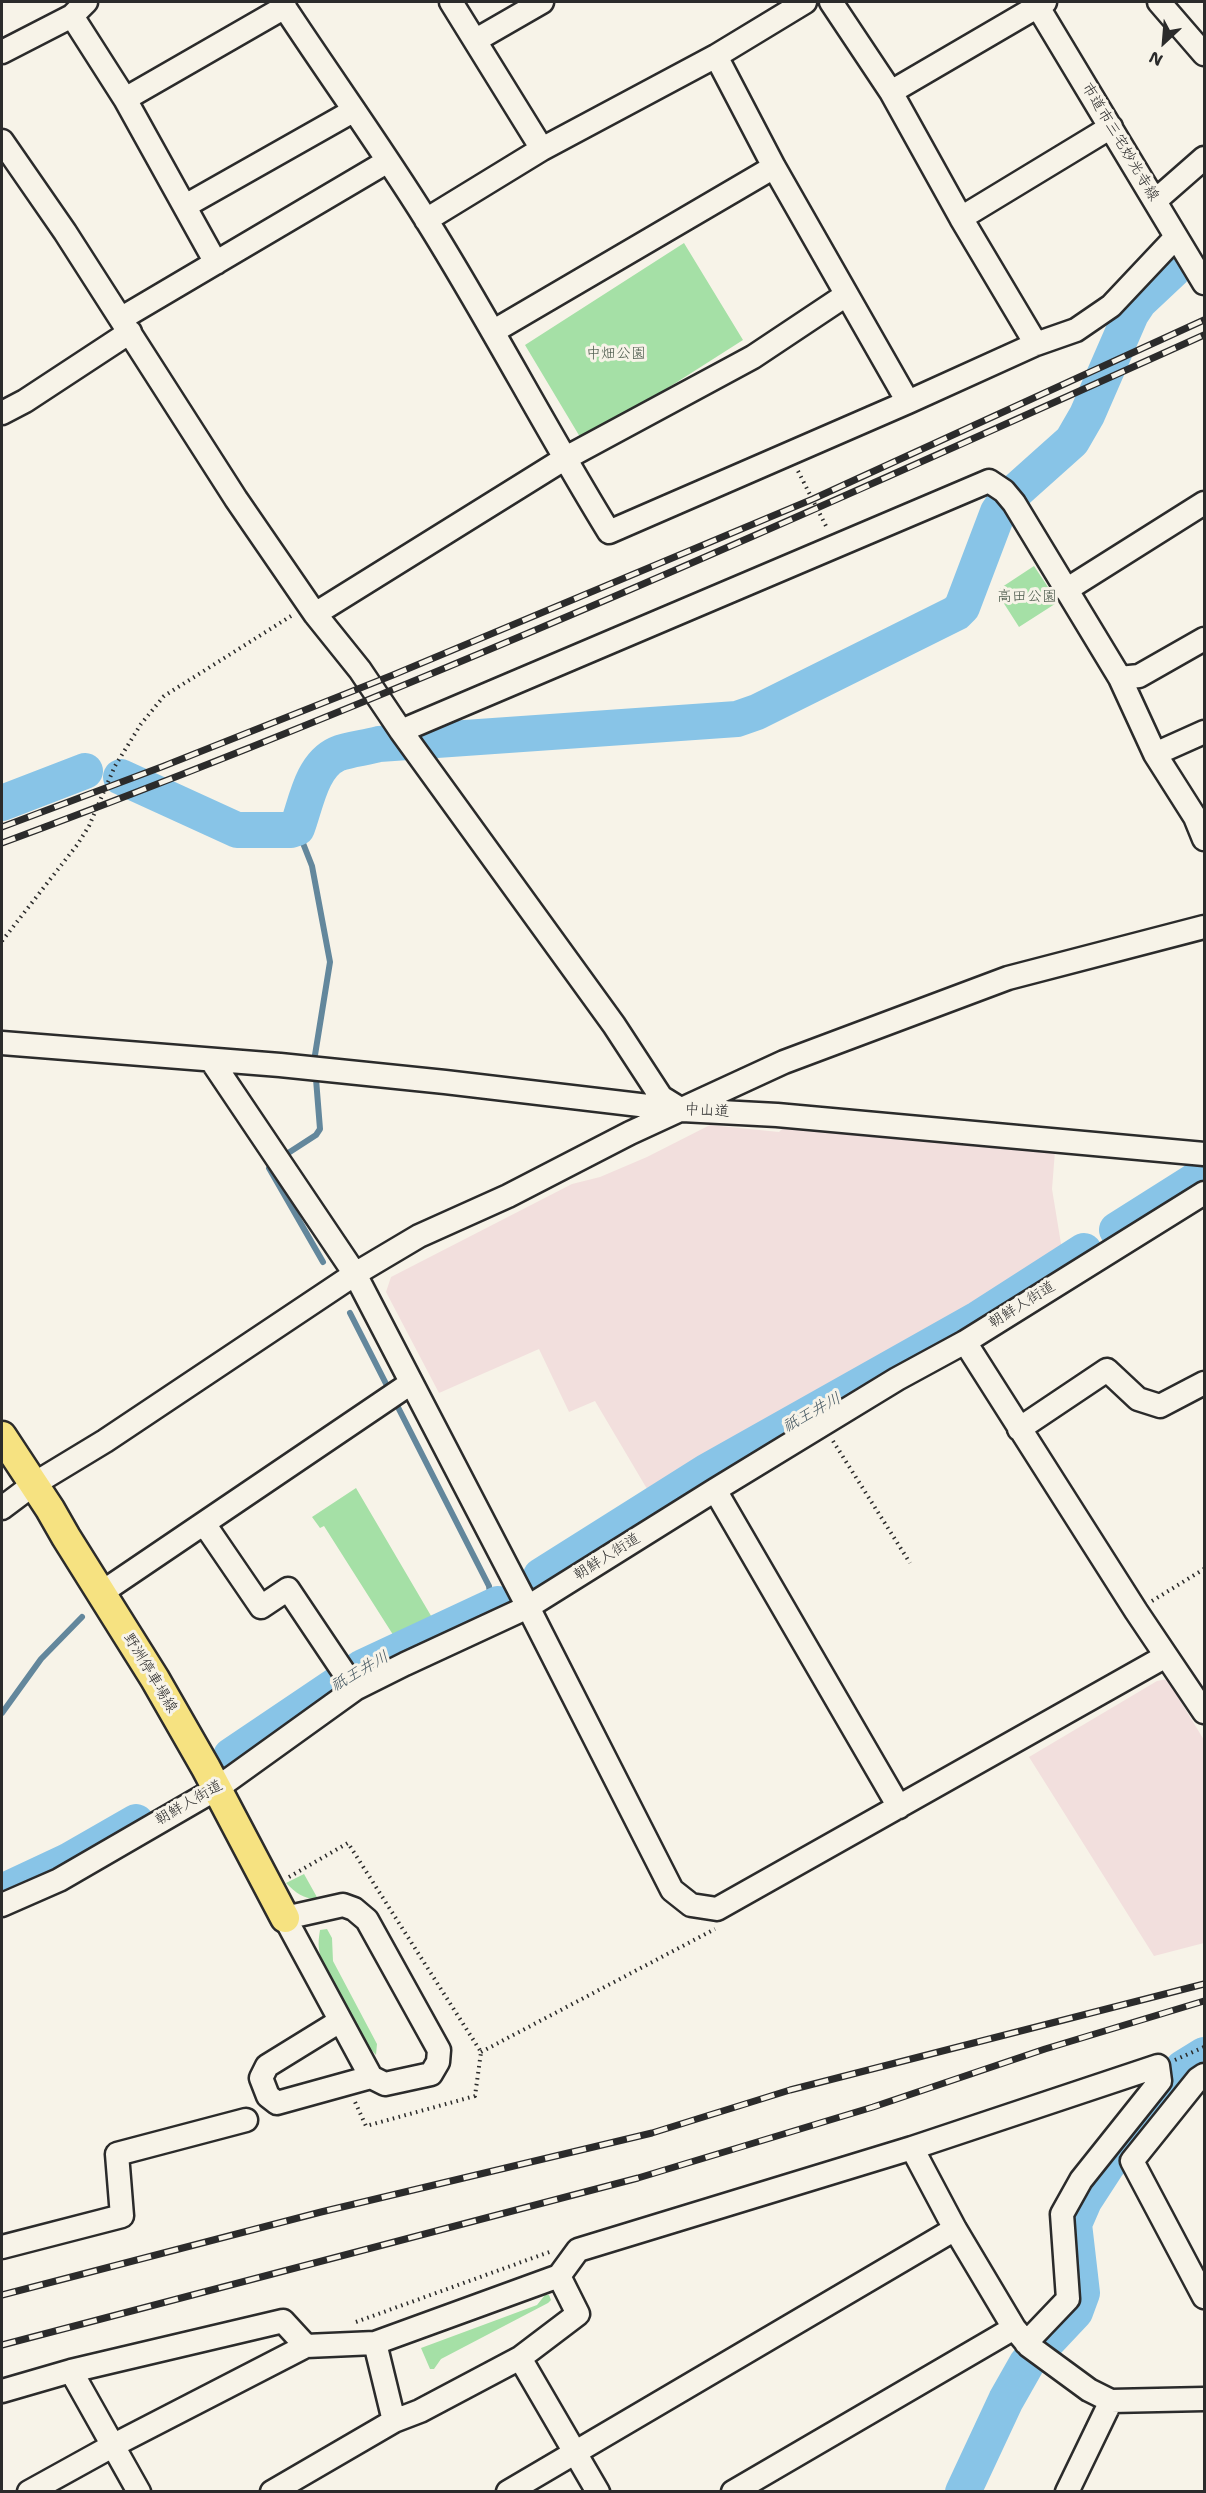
<!DOCTYPE html>
<meta charset="utf-8">
<style>
body{margin:0}
#map{position:relative;width:1206px;height:2493px;overflow:hidden;background:#f7f3e8;font-family:"Shantell Sans",sans-serif}
canvas{display:block}
.frame{position:absolute;inset:0;border:3px solid #2b2b2b;pointer-events:none}
.north{position:absolute;left:1134px;top:12px;width:60px;height:60px;-webkit-text-stroke:4px #f7f3e8;paint-order:stroke;rotate:206deg;font-size:16px;font-weight:700;line-height:24px;text-align:center;color:#2b2b2b}
.north::after{content:'';display:block;margin:auto;width:21px;height:27px;background:#2b2b2b;clip-path:polygon(50% 0,100% 100%,50% 72%,0 100%)}
</style>
<div id="map">
<canvas width="1206" height="2493"></canvas>
<div class="frame"></div>
<div class="north">N</div>
</div>
<script>
const g = document.querySelector('canvas').getContext('2d');
g.lineJoin = 'round';
function paint(path, color) {
  g.fillStyle = color;
  g.fill(path, 'evenodd');
}
function stroke(path, color, width, dash) {
  g.strokeStyle = color;
  g.lineWidth = width;
  g.lineCap = dash ? 'butt' : 'round';
  g.setLineDash(dash || []);
  g.stroke(path);
}
function drawText(font, color, halo, rows, align = 'center') {
  g.font = font + ' "Shantell Sans","Klee One",sans-serif';
  g.lineWidth = 6;
  g.setLineDash([]);
  g.textBaseline = 'middle';
  g.strokeStyle = halo;
  g.fillStyle = color;
  for (const [text, x, y, turn = 0] of rows) {
    g.save();
    g.translate(x, y);
    g.rotate((+turn || 0) * Math.PI / 180);
    g.textAlign = isNaN(turn) ? turn : align;
    if (halo) g.strokeText(text, 0, 0);
    g.fillText(text, 0, 0);
    g.restore();
  }
}
paint(new Path2D(`
 M 787,1124 L 1055,1151 L 1052,1189 L 1064,1262 L 963,1325 L 653,1499 L 595,1401 L 569,1412 L 539,1349 L 439,1393 L 386,1292 L 391,1277 L 572,1184 L 600,1177 L 647,1157 L 710,1125 L 779,1132 Z
 M 1167,1679 L 1204,1740 L 1204,1943 L 1154,1956 L 1029,1757 L 1157,1681 Z`), '#f2dfdd');
paint(new Path2D(`
 M 684,243 L 743,340 L 583,442 L 525,345 Z
 M 1034,566 L 1058,602 L 1019,627 L 996,591 Z
 M 356,1488 L 437,1626 L 397,1641 L 324,1526 L 320,1528 L 312,1517 Z
 M 304,1874 L 318,1899 C 303,1899 296,1893 286,1883 Z
 M 327,1929 L 332,1938 L 333,1961 L 377,2044 L 376,2055 C 357,2035 322,1976 319,1949 C 318,1943 319,1936 320,1930 Z
 M 545,2295 L 549,2295 L 551,2300 L 548,2303 L 441,2359 L 434,2369 L 430,2369 L 421,2348 L 537,2305 Z`), '#a5e0a6');
stroke(new Path2D(`
 M 297,828 L 312,866 L 330,962 L 315,1055
 M 282,1157 L 316,1135 L 320,1129 L 316,1079
 M 273,1163 L 269,1168 L 323,1262
 M 350,1313 L 489,1586 L 492,1608
 M 2,1713 L 41,1659 L 82,1617`), '#63879c', 6);
stroke(new Path2D(`
 M 121,777 L 237,830 L 291,830 L 297,828 C 306,804 311,766 337,754 C 349,749 365,748 379,744 L 737,719 L 757,712 L 956,613 L 962,607 L 998,512 L 1006,500 L 1072,441 L 1087,415 L 1131,314 L 1139,302 L 1172,271
 M 2,803 L 85,771
 M 1117,1230 L 1204,1175
 M 541,1576 L 706,1472 L 978,1319 L 1084,1251
 M 231,1756 L 363,1667 L 498,1604
 M 2,1892 L 68,1861 L 136,1822
 M 963,2492 L 1006,2400 L 1027,2363 L 1075,2312 L 1082,2293 L 1074,2224 L 1084,2201 L 1108,2164 L 1180,2076 L 1183,2068 L 1204,2055`), '#88c4e7', 36);
const minor = new Path2D(`
 M 281,2 C 329,75 381,147 427,221 C 491,323 546,430 609,532 L 908,402 L 1036,344 L 1076,330 L 1111,306 L 1176,237
 M 451,2 L 542,149
 M 831,2 L 891,92 L 961,218 L 1036,344
 M 1035,2 L 1204,283
 M 1159,2 L 1204,54
 M 72,16 L 125,99 L 216,263
 M 476,40 L 542,2
 M 2,52 L 72,16 L 86,2
 M 716,56 L 774,167 L 908,402
 M 891,92 L 1045,2
 M 125,99 L 285,7
 M 2,141 L 65,232 L 236,499 L 315,614 L 360,670 L 401,731 L 614,1025 L 661,1097 L 682,1110
 M 1155,201 L 1204,158
 M 185,206 L 353,111
 M 961,218 L 1111,127
 M 426,220 L 542,149 L 716,56 L 805,2
 M 122,318 L 388,161
 M 494,331 L 774,167
 M 2,413 L 25,401 L 130,332
 M 1066,590 L 1204,503
 M 315,614 L 564,459 L 753,357 L 846,295
 M 1120,678 L 1139,676 L 1204,639
 M 401,731 L 989,481 L 1004,491 L 1014,503 L 1120,678 L 1155,754 L 1195,817 L 1204,839
 M 1155,754 L 1204,732
 M 2,1043 L 280,1065 L 445,1082 L 682,1110 L 777,1115 L 1204,1154
 M 211,1060 L 355,1274 L 528,1607 L 672,1890 L 691,1905 L 717,1909 L 1166,1656
 M 965,1342 L 1136,1611 L 1204,1712
 M 1019,1429 L 1107,1370 L 1138,1399 L 1160,1406 L 1204,1383
 M 715,1490 L 899,1807
 M 2,1508 L 34,1484 L 105,1441 L 355,1274 L 419,1236 L 508,1196 L 630,1133 L 784,1062 L 1008,978 L 1204,927
 M 205,1525 L 261,1607 L 288,1589 L 355,1689
 M 101,1593 L 411,1383
 M 2,1905 L 59,1880 L 216,1789 L 355,1689 L 405,1664 L 528,1607 L 715,1490 L 897,1379 L 965,1342 L 1204,1193
 M 343,1905 L 354,1909 L 367,1920 L 439,2050 L 438,2062 L 431,2074 L 385,2084 L 371,2077 L 285,1918 Z
 M 340,2021 L 267,2066 L 261,2078 L 268,2096 L 277,2103 L 371,2077
 M 1204,2075 L 1198,2079 L 1132,2161 L 1204,2297
 M 912,2148 L 1158,2066 L 1160,2081 L 1081,2180 L 1062,2214 L 1068,2299 L 1026,2343
 M 2,2247 L 122,2216 L 117,2154 L 246,2120
 M 375,2343 L 394,2421 L 420,2411 L 520,2358 L 578,2314 L 559,2276
 M 520,2358 L 598,2492
 M 71,2371 L 139,2492
 M 2,2391 L 71,2371 L 283,2321 L 306,2346
 M 29,2492 L 114,2445 L 306,2346 L 375,2343 L 559,2276 L 578,2250 L 912,2148 L 955,2229 L 1014,2328 L 1029,2346 L 1089,2390 L 1111,2401 L 1204,2399
 M 272,2492 L 394,2421
 M 508,2492 L 955,2229
 M 733,2492 L 1014,2328
 M 1067,2492 L 1111,2401`);
const major = new Path2D(`
 M 2,1436 L 50,1509 L 66,1537 L 155,1679 L 206,1768 L 285,1918`);
stroke(minor, '#2b2b2b', 27);
stroke(major, '#2b2b2b', 33);
stroke(new Path2D(`
 M 798,471 L 827,528
 M 2,941 L 77,845 L 89,826 L 115,766 L 141,724 L 164,696 L 291,616
 M 833,1441 L 910,1563
 M 1152,1601 L 1204,1569
 M 289,1877 L 348,1843 L 481,2052 L 475,2096 L 366,2126 L 355,2102
 M 481,2052 L 715,1929
 M 1175,2060 L 1204,2047
 M 356,2322 L 552,2251`), '#2b2b2b', 4, [1.5, 4.5]);
stroke(minor, '#f7f3e8', 22);
stroke(major, '#f6e281', 28);
const rail = new Path2D(`
 M 2,827 L 164,766 L 393,675 L 813,499 L 1204,320
 M 2,843 C 410,692 807,514 1204,335
 M 2,2295 L 321,2212 L 652,2133 L 790,2090 L 1204,1984
 M 2,2345 L 638,2178 L 873,2107 L 1045,2049 L 1204,2001`);
stroke(rail, '#2b2b2b', 7);
stroke(rail, '#f7f3e8', 4.5, [14]);
drawText('15px', '#2b2b2b', '#f7f3e8', [
 ["市道市三宅妙光寺線",1120,142,59],
 ["中山道",707,1111,3],
 ["朝鮮人街道",1022,1305,-32],
 ["朝鮮人街道",607,1557,-32],
 ["野洲停車場線",150,1673,59],
 ["朝鮮人街道",189,1803,-30]
]);
drawText('15px', '#4a584a', '#f7f3e8', [
 ["中畑公園",616,354],
 ["高田公園",1027,597]
]);
drawText('italic 16px', '#475963', '#f7f3e8', [
 ["祇王井川",812,1413,-29],
 ["祇王井川",360,1672,-30]
]);
</script>
